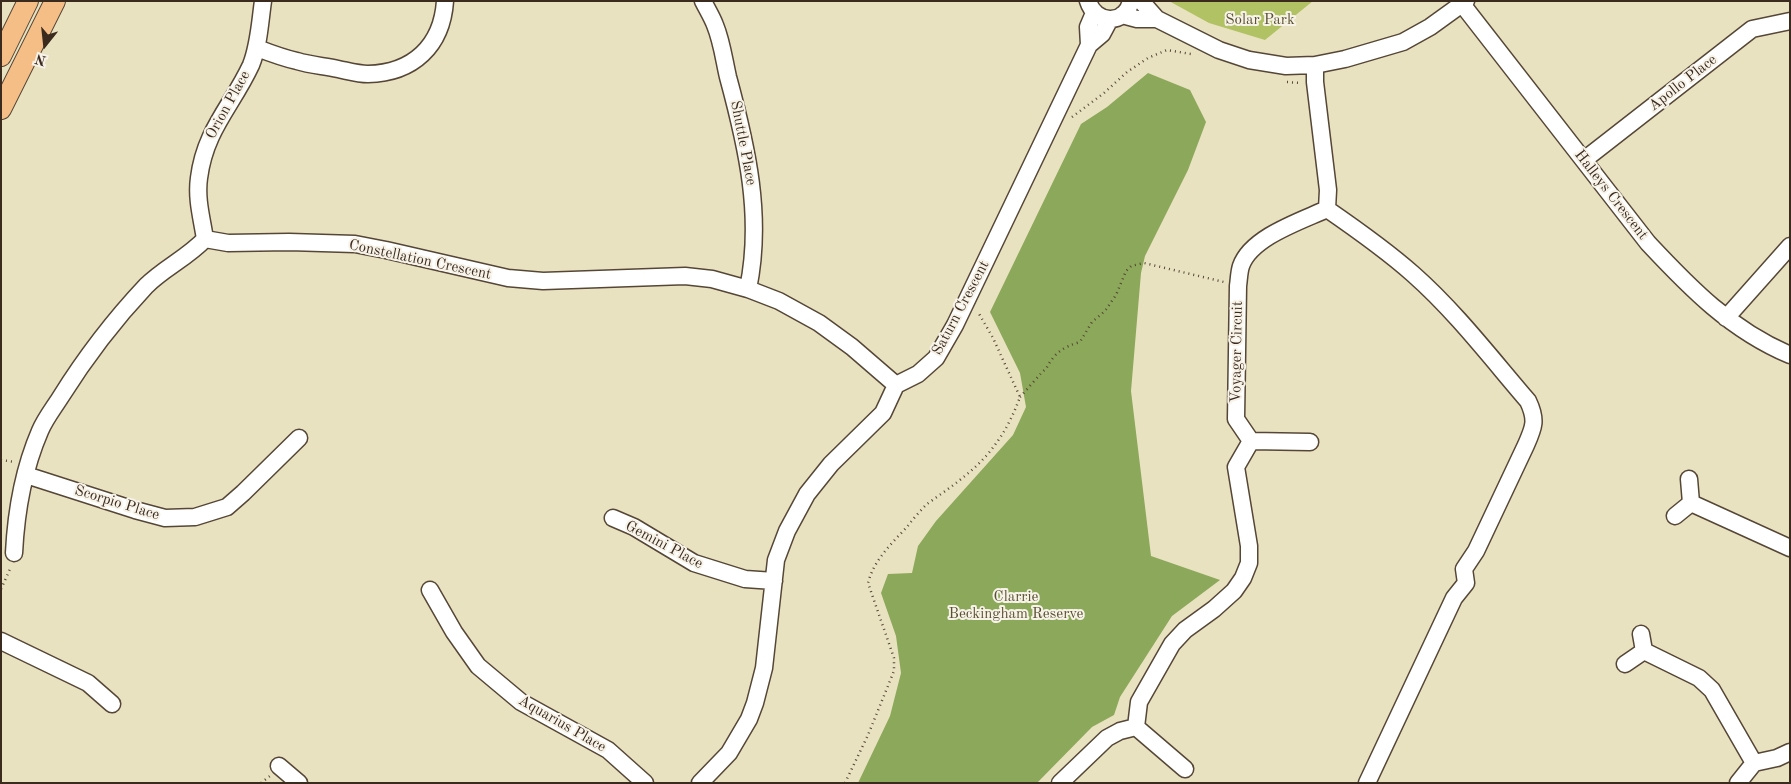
<!DOCTYPE html>
<style>
body{margin:0}
#map{position:relative;width:1791px;height:784px;overflow:hidden;background:#e9e2c0;font-family:"Old Standard TT",serif}
canvas{display:block}
.frame{position:absolute;inset:0;border:2px solid #3b2a1e;pointer-events:none}
.north{position:absolute;left:20px;top:20px;width:50px;height:50px;-webkit-text-stroke:4px #f7f3e8;paint-order:stroke;rotate:196deg;font-size:14px;font-weight:700;line-height:20px;text-align:center;color:#3b2a1e}
.north::after{content:'';display:block;margin:auto;width:18px;height:22px;background:#3b2a1e;clip-path:polygon(50% 0,100% 100%,50% 72%,0 100%)}
</style>
<div id="map">
<canvas width="1791" height="784"></canvas>
<div class="frame"></div>
<div class="north">N</div>
</div>
<script>
const g = document.querySelector('canvas').getContext('2d');
g.lineJoin = 'round';
function paint(path, color) {
  g.fillStyle = color;
  g.fill(path, 'evenodd');
}
function stroke(path, color, width, dash) {
  g.strokeStyle = color;
  g.lineWidth = width;
  g.lineCap = dash ? 'butt' : 'round';
  g.setLineDash(dash || []);
  g.stroke(path);
}
function drawText(font, color, halo, rows, align = 'center') {
  g.font = font + ' "Old Standard TT",serif';
  g.lineWidth = 4;
  g.setLineDash([]);
  g.textBaseline = 'middle';
  g.strokeStyle = halo;
  g.fillStyle = color;
  for (const [text, x, y, turn = 0] of rows) {
    g.save();
    g.translate(x, y);
    g.rotate((+turn || 0) * Math.PI / 180);
    g.textAlign = isNaN(turn) ? turn : align;
    if (halo) g.strokeText(text, 0, 0);
    g.fillText(text, 0, 0);
    g.restore();
  }
}
paint(new Path2D(`
 M 1169,1 L 1313,1 L 1265,40 L 1209,23 Z`), '#b1c264');
paint(new Path2D(`
 M 1148,73 L 1190,90 L 1206,122 L 1188,170 L 1145,256 L 1141,273 L 1131,391 L 1151,556 L 1220,580 L 1172,616 L 1120,697 L 1114,715 L 1092,727 L 1037,783 L 858,783 L 890,716 L 901,673 L 896,636 L 881,593 L 888,574 L 912,573 L 918,546 L 936,521 L 1013,435 L 1026,407 L 1020,373 L 990,312 L 1081,124 L 1107,107 Z`), '#8ca85a');
const minor = new Path2D(`
 M 703,1 C 707,9 712,17 715,25 C 722,42 724,60 728,77 C 747,147 763,217 748,289
 M 1088,1 C 1095,24 1125,26 1131,1
 M 1141,1 L 1157,19
 M 1462,4 L 1648,243 C 1691,289 1731,330 1790,355
 M 1122,15 L 1137,19 L 1157,19 L 1219,50 L 1249,60 L 1286,66 L 1315,65 L 1345,59 L 1403,42 L 1430,27 L 1466,1
 M 1089,45 L 1088,27 L 1094,13
 M 257,48 C 270,53 283,58 297,61 C 310,65 324,66 338,69 C 348,71 358,74 368,74 C 413,73 442,46 445,1
 M 1315,65 L 1315,82 L 1328,190 L 1327,209
 M 1584,160 L 1752,29 L 1790,21
 M 1327,209 C 1356,229 1386,250 1413,274 C 1455,311 1491,358 1528,401 C 1537,420 1534,427 1526,445 L 1476,551 L 1464,569 L 1466,583 L 1454,598 L 1367,783
 M 205,239 C 202,219 196,199 199,178 C 205,130 232,106 251,65 C 259,45 260,22 263,1
 M 1726,318 L 1790,246
 M 1251,441 L 1310,442
 M 26,475 L 135,510 L 165,518 L 195,517 L 227,507 L 243,493 L 299,438
 M 1691,503 L 1790,548
 M 1675,516 L 1691,503 L 1689,479
 M 613,518 L 634,527 L 694,563 L 745,579 L 774,581
 M 14,553 C 16,513 24,468 40,431 C 45,419 53,409 60,398 C 85,358 113,321 146,286 C 164,268 187,258 205,239 L 228,243 L 289,242 L 355,244 L 386,250 L 508,278 L 543,281 L 685,276 L 712,279 L 748,289 L 779,301 L 819,323 L 852,347 L 896,385
 M 430,590 L 454,632 L 478,666 L 521,702 L 608,750 L 645,783
 M 1,641 L 88,683 L 112,704
 M 1644,651 L 1699,678 L 1712,690 L 1754,763
 M 1625,664 L 1644,651 L 1641,634
 M 1136,727 L 1185,769
 M 279,766 L 299,783
 M 700,783 L 729,753 L 749,719 L 755,703 L 764,668 L 776,560 L 787,531 L 807,494 L 831,464 L 883,413 L 896,385 L 918,374 L 936,358 L 955,325 L 1089,45 L 1102,34 L 1110,19
 M 1060,783 L 1107,738 L 1120,731 L 1136,727 L 1139,702 L 1172,644 L 1185,630 L 1214,609 L 1234,591 L 1243,578 L 1249,563 L 1249,546 L 1236,467 L 1251,441 L 1236,419 L 1238,286 C 1239,279 1239,272 1241,266 C 1251,237 1301,221 1327,209
 M 1738,783 L 1754,763 L 1777,758 L 1790,752`);
const major = new Path2D(`
 M 1,56 L 28,1
 M 1,109 L 55,1`);
stroke(minor, '#554636', 19);
stroke(major, '#554636', 22);
stroke(new Path2D(`
 M 1287,82 L 1300,83
 M 1072,117 L 1104,93 L 1127,72 L 1148,58 L 1167,50 L 1191,54
 M 1020,397 C 1026,391 1042,371 1046,369 C 1054,353 1063,347 1080,342 L 1092,322 L 1105,311 L 1116,295 L 1126,271 L 1131,266 L 1144,263 L 1224,282
 M 1,460 L 15,462
 M 1,589 L 11,567
 M 261,783 L 270,776
 M 845,783 L 868,735 L 894,671 L 894,658 L 868,583 C 874,560 891,544 907,527 C 913,519 920,511 927,504 C 948,489 969,475 986,456 C 1002,438 1012,419 1020,397 L 993,338 L 978,312`), '#554636', 2.5, [1, 4]);
stroke(minor, '#fff', 16);
stroke(major, '#f6be87', 20);
drawText('15px', '#585030', '#f7f3e8', [
 ["Solar Park",1260,20],
 ["Clarrie",1016,597],
 ["Beckingham Reserve",1016,614]
]);
drawText('15px', '#3b2a1e', '#f7f3e8', [
 ["Apollo Place",1683,83,-38],
 ["Orion Place",228,105,-61],
 ["Shuttle Place",743,143,79],
 ["Halleys Crescent",1611,195,52],
 ["Constellation Crescent",420,260,12],
 ["Saturn Crescent",961,308,-62],
 ["Voyager Circuit",1237,352,-89],
 ["Scorpio Place",117,503,17],
 ["Gemini Place",664,545,28],
 ["Aquarius Place",562,724,30]
]);
</script>
